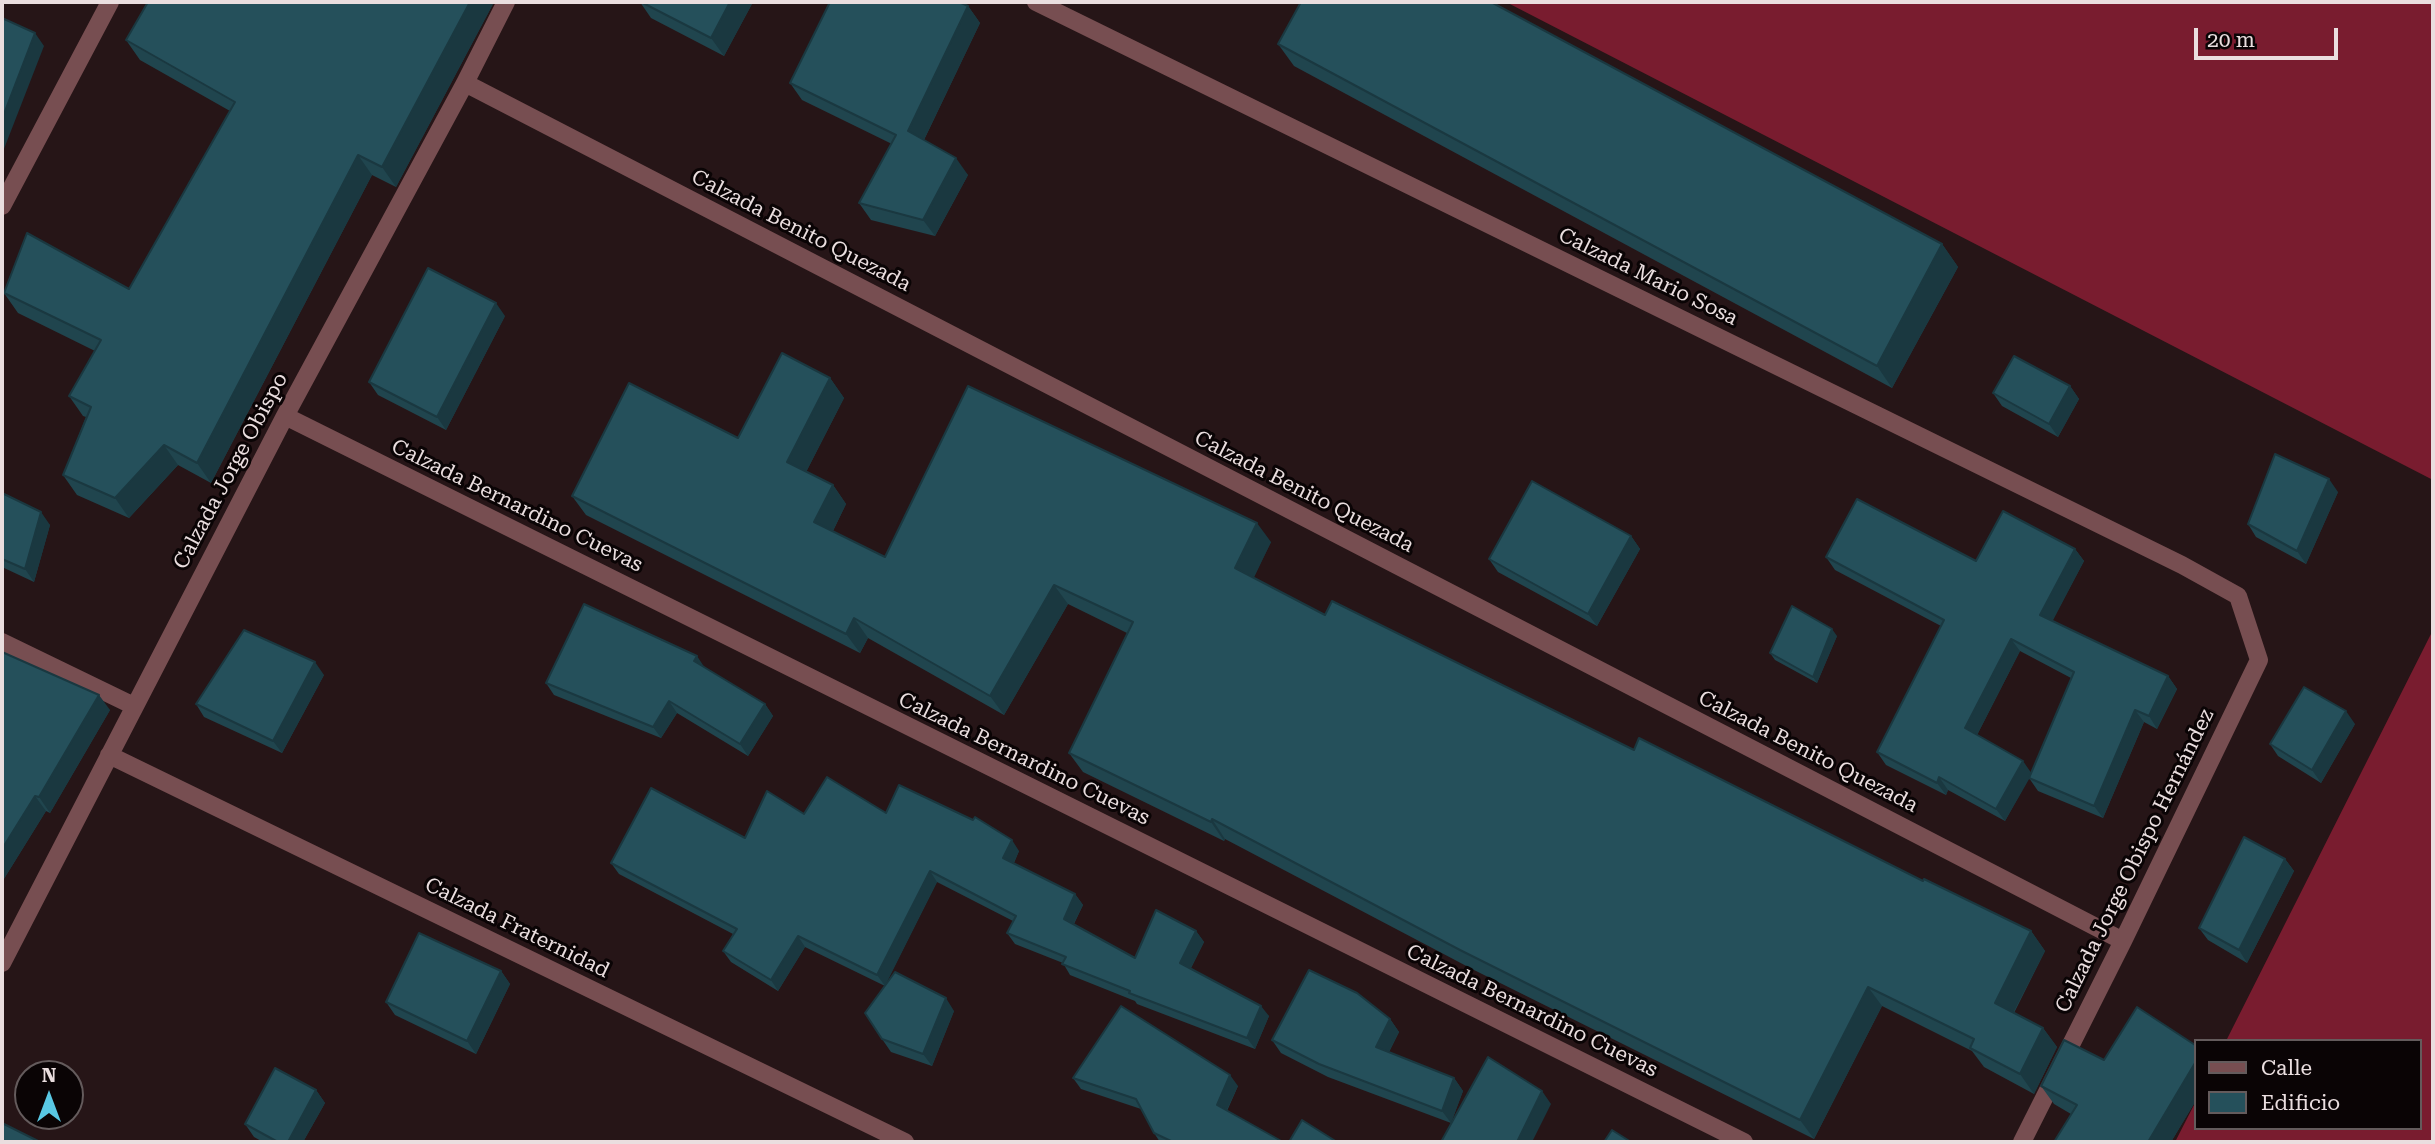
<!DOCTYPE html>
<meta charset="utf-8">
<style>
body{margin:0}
#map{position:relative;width:2435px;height:1144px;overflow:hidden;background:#261517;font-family:"Roboto Serif",serif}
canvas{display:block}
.frame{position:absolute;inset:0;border:4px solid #eadedf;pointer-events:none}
.legend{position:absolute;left:2194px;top:1039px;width:228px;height:91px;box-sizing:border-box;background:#0a0405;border:2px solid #645b5c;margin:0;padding:9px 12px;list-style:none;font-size:21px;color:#eadedf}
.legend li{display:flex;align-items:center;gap:14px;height:35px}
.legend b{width:35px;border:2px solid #645b5c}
.north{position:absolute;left:14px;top:1060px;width:70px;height:70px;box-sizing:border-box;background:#0a0405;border:2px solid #645b5c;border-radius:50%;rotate:0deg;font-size:19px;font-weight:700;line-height:28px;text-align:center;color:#eadedf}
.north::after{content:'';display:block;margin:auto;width:24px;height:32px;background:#59c8e4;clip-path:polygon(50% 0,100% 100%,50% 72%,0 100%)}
.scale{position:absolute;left:2194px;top:28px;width:144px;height:32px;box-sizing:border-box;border:4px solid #eadedf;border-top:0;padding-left:9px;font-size:21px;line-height:24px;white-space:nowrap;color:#eadedf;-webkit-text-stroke:5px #0a0405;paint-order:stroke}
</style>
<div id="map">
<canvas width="2435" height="1144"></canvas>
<div class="frame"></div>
<ul class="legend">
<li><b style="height:9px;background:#774e51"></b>Calle</li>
<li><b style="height:19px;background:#25505b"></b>Edificio</li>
</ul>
<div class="north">N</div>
<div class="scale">20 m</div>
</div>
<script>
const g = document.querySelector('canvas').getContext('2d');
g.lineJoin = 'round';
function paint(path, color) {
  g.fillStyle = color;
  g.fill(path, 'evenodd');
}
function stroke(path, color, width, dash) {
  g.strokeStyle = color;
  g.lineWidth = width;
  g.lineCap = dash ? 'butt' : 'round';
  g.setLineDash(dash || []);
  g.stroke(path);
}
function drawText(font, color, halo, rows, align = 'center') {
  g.font = font + ' "Roboto Serif",serif';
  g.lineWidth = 6;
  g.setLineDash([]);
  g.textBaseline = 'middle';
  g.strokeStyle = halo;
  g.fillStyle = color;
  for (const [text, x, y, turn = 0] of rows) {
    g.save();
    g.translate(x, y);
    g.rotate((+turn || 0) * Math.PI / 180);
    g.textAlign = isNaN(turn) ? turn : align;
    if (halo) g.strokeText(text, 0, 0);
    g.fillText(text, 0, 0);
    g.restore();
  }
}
paint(new Path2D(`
 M 1506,2 L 2433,2 L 2433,480 Z
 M 2433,630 L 2433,1142 L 2175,1142 L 2195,1103 L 2195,1128 L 2419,1128 L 2419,1041 L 2226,1041 Z`), '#791c2f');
stroke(new Path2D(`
 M 1036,2 L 2182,565 L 2238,596 L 2259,660 L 2123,941 L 2022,1142
 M 465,83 L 2123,941
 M 2,206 L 110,2
 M 285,416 L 1744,1142
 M 2,642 L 134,706
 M 109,755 L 905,1142
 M 2,963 L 285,416 L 465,83 L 506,2`), '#774e51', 18);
paint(new Path2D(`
 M 148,2 L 494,2 L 396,187 L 372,175 L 211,483 L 178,465 L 129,518 L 77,495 L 63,475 L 86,417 L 83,416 L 69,396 L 95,351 L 18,313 L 4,293 L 129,289 L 230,111 L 140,60 L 126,40 Z
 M 640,2 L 753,2 L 724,56 L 651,18 Z
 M 968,6 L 980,23 L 924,140 L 968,175 L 935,236 L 871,220 L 859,203 L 892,144 L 802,100 L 790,83 Z
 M 1278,44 L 1942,244 L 1958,267 L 1892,388 L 1294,66 Z
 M 505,316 L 446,430 L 378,395 L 369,382 Z
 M 830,378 L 844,398 L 806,472 L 833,485 L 846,504 L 833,531 L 885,557 L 1271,542 L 1253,578 L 1325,615 L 1634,750 L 1923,881 L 2031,931 L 2045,951 L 2014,1013 L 2043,1028 L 2057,1047 L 2034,1094 L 1984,1067 L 1972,1051 L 1882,1006 L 1814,1139 L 1474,970 L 1225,839 L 1224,841 L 1083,772 L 1069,753 L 1127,633 L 1068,604 L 1004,715 L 868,638 L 860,653 L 586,515 L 572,496 L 738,438 Z
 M 2070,386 L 2079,399 L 2058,437 L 2002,406 L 1993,393 Z
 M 2338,492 L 2306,564 L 2256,537 L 2248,524 Z
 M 2,493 L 50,525 L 34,582 L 2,567 Z
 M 1631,536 L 1640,549 L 1597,626 L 1498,572 L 1489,559 Z
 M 2075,549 L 2084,561 L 2052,621 L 2168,676 L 2177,689 L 2157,729 L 2144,722 L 2103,818 L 2038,791 L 2029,778 L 2005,821 L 1948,790 L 1946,795 L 1886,765 L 1877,752 L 1941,626 L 1835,570 L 1826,557 L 1976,561 ZM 2020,651 L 2071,678 L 2031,773 L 1977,735 Z
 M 1837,636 L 1817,683 L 1775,660 L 1770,653 Z
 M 2,652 L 110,710 L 50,813 L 46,811 L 2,882 Z
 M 705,668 L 765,704 L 773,716 L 748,756 L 677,713 L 661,738 L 554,695 L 546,683 Z
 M 324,675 L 282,753 L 204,717 L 196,704 Z
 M 2355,724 L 2321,783 L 2278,756 L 2270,744 Z
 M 886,813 L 1019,851 L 1014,863 L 1075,894 L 1083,905 L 1074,924 L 1135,958 L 1196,931 L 1204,942 L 1191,968 L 1269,1016 L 1255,1049 L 1137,1004 L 1135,1001 L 1070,975 L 1063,963 L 1015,944 L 1007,933 L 1013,921 L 937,882 L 885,985 L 954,1011 L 932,1066 L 891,1052 L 882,1039 L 885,986 L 805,947 L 778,991 L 731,962 L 723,951 L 733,934 L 619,874 L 611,863 L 745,838 L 804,814 Z
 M 2285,859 L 2294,871 L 2247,963 L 2208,940 L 2199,928 Z
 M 501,971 L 510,984 L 476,1054 L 395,1015 L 386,1002 Z
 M 1390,1019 L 1399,1032 L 1389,1052 L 1454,1078 L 1463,1091 L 1451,1123 L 1328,1077 L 1281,1053 L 1272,1040 Z
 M 2104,1060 L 2195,1102 L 2171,1142 L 2054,1142 L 2071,1114 L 2054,1104 L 2041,1086 Z
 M 1073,1078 L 1238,1086 L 1227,1111 L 1283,1142 L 1160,1142 L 1154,1133 L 1141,1109 L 1081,1089 Z
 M 316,1090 L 325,1103 L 303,1142 L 263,1142 L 254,1137 L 245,1124 Z`), '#20454e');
paint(new Path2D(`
 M 470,2 L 494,2 L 396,187 L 382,167 Z
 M 730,2 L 753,2 L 724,56 L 711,38 Z
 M 968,6 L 980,23 L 920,148 L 908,131 Z
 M 35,33 L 44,46 L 2,154 L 2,119 Z
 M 358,155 L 372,175 L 211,483 L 197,463 Z
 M 956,158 L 968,175 L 935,236 L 923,220 Z
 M 1942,244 L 1958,267 L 1892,388 L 1877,366 Z
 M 496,303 L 505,316 L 446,430 L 437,417 Z
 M 830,378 L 844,398 L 801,482 L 787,462 Z
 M 2070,386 L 2079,399 L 2058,437 L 2049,424 Z
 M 164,445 L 178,465 L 129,518 L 115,498 Z
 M 2329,479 L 2338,492 L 2306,564 L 2297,551 Z
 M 833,485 L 846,504 L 828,541 L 814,522 Z
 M 41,512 L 50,525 L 34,582 L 25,569 Z
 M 1257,523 L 1271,542 L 1249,588 L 1235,568 Z
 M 1631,536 L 1640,549 L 1597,626 L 1588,614 Z
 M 2075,549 L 2084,561 L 2049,628 L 2040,615 Z
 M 1054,585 L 1068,604 L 1004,715 L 990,696 Z
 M 854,618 L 868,638 L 860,653 L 846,634 Z
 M 1832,629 L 1837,636 L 1817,683 L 1813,677 Z
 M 2011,639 L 2020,651 L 1974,741 L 1965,728 Z
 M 697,656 L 705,668 L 694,661 Z
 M 315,662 L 324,675 L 282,753 L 273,741 Z
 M 2168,676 L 2177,689 L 2157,729 L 2149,716 Z
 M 99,695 L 110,710 L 50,813 L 39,797 Z
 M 669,701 L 677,713 L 661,738 L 653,727 Z
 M 765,704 L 773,716 L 748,756 L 740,744 Z
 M 2135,710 L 2144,722 L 2103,818 L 2094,806 Z
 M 2346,711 L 2355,724 L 2321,783 L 2312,770 Z
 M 2023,761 L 2032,774 L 2005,821 L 1996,809 Z
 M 1939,777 L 1948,790 L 1946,795 L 1937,783 Z
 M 35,796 L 46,811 L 2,882 L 2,849 Z
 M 1212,819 L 1225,839 L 1224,841 L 1211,822 Z
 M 1012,840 L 1019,851 L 1011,869 L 1003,858 Z
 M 2285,859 L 2294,871 L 2247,963 L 2239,950 Z
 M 930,871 L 937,882 L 885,986 L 877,975 Z
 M 1075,894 L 1083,905 L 1071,929 L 1064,919 Z
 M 1196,931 L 1204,942 L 1188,974 L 1180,963 Z
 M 2031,931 L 2045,951 L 2008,1023 L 1995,1003 Z
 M 798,936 L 805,947 L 778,991 L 771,980 Z
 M 501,971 L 510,984 L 476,1054 L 467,1041 Z
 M 1868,987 L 1882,1006 L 1814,1139 L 1800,1120 Z
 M 946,998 L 954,1011 L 932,1066 L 923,1054 Z
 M 1261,1006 L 1269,1016 L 1255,1049 L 1247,1038 Z
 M 1390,1019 L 1399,1032 L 1385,1060 L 1376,1047 Z
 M 2043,1028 L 2057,1047 L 2034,1094 L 2020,1074 Z
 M 2195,1063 L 2195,1102 L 2171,1142 L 2148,1142 Z
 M 1230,1075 L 1238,1086 L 1224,1116 L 1217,1105 Z
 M 1454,1078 L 1463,1091 L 1451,1123 L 1442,1111 Z
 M 316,1090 L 325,1103 L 303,1142 L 288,1142 Z
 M 1542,1091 L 1551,1104 L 1532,1142 L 1517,1142 Z`), '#1a3840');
const building = new Path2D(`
 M 148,2 L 470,2 L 382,167 L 358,155 L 197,463 L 164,445 L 115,498 L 63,475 L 91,407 L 69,396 L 101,340 L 4,293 L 27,233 L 129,289 L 235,102 L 126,40 Z
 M 641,2 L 730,2 L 711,38 Z
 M 830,2 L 959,2 L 968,6 L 908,131 L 956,158 L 923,220 L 859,203 L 896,135 L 790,83 Z
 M 1301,2 L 1491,2 L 1942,244 L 1877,366 L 1278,44 Z
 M 2,18 L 35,33 L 2,119 Z
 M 428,268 L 496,303 L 437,417 L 369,382 Z
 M 782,353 L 830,378 L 787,462 L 833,485 L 814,522 L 885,557 L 968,386 L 1257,523 L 1235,568 L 1325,615 L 1332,601 L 1634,750 L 1639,738 L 1923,881 L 1924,879 L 2031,931 L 1995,1003 L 2043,1028 L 2020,1074 L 1970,1048 L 1974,1039 L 1868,987 L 1800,1120 L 1460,950 L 1212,819 L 1211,822 L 1069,753 L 1133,622 L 1054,585 L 990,696 L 854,618 L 846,634 L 572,496 L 629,383 L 738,438 Z
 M 2014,356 L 2070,386 L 2049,424 L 1993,393 Z
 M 2275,454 L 2329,479 L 2297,551 L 2248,524 Z
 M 1532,481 L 1631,536 L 1588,614 L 1489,559 Z
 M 2,493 L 41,512 L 25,569 L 2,559 Z
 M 1857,499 L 1976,561 L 2003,511 L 2075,549 L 2040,615 L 2168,676 L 2149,716 L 2135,710 L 2094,806 L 2029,778 L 2074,672 L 2011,639 L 1965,728 L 2023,761 L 1996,809 L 1939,777 L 1937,783 L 1877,752 L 1944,620 L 1826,557 Z
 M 584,604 L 697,656 L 694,661 L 765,704 L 740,744 L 669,701 L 653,727 L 546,683 Z
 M 1792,606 L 1832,629 L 1813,677 L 1770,653 Z
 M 244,630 L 315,662 L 273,741 L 196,704 Z
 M 2,652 L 99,695 L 39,797 L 35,796 L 2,849 Z
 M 2304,687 L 2346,711 L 2312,770 L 2270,744 Z
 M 827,777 L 886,813 L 899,785 L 973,820 L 975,817 L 1012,840 L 1003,858 L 1075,894 L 1064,919 L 1135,958 L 1156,910 L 1196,931 L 1180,963 L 1261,1006 L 1247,1038 L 1129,993 L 1130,991 L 1062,964 L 1066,957 L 1007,933 L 1016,916 L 930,871 L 877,975 L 798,936 L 771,980 L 723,951 L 737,929 L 611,863 L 651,788 L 745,838 L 767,791 L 804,814 Z
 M 2244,837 L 2285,859 L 2239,950 L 2199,928 Z
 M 419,933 L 501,971 L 467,1041 L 386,1002 Z
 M 1309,970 L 1357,993 L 1390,1019 L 1376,1047 L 1454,1078 L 1442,1111 L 1319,1064 L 1272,1040 Z
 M 895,972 L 946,998 L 923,1054 L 882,1039 L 865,1013 Z
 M 1121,1006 L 1230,1075 L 1217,1105 L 1283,1142 L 1173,1142 L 1154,1133 L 1136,1099 L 1073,1078 Z
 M 2137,1007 L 2195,1045 L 2195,1063 L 2148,1142 L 2054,1142 L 2077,1105 L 2041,1086 L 2064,1040 L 2104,1060 Z
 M 1488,1057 L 1542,1091 L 1517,1142 L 1441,1142 Z
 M 275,1068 L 316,1090 L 288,1142 L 278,1142 L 245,1124 Z
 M 1302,1120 L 1337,1142 L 1289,1142 Z
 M 2,1123 L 40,1142 L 2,1142 Z
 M 1612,1130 L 1631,1142 L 1604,1142 Z`);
paint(building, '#25505b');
stroke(building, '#1a3840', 2);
drawText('21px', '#eadedf', '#0a0405', [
 ["Calzada Benito Quezada",801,231,27],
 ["Calzada Mario Sosa",1648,277,26],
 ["Calzada Jorge Obispo",231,471,-62],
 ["Calzada Benito Quezada",1304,492,27],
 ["Calzada Bernardino Cuevas",517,506,26],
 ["Calzada Benito Quezada",1808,752,27],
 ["Calzada Bernardino Cuevas",1024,759,26],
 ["Calzada Jorge Obispo Hernández",2135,861,-64],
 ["Calzada Fraternidad",517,928,26],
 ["Calzada Bernardino Cuevas",1532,1011,26]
]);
</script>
